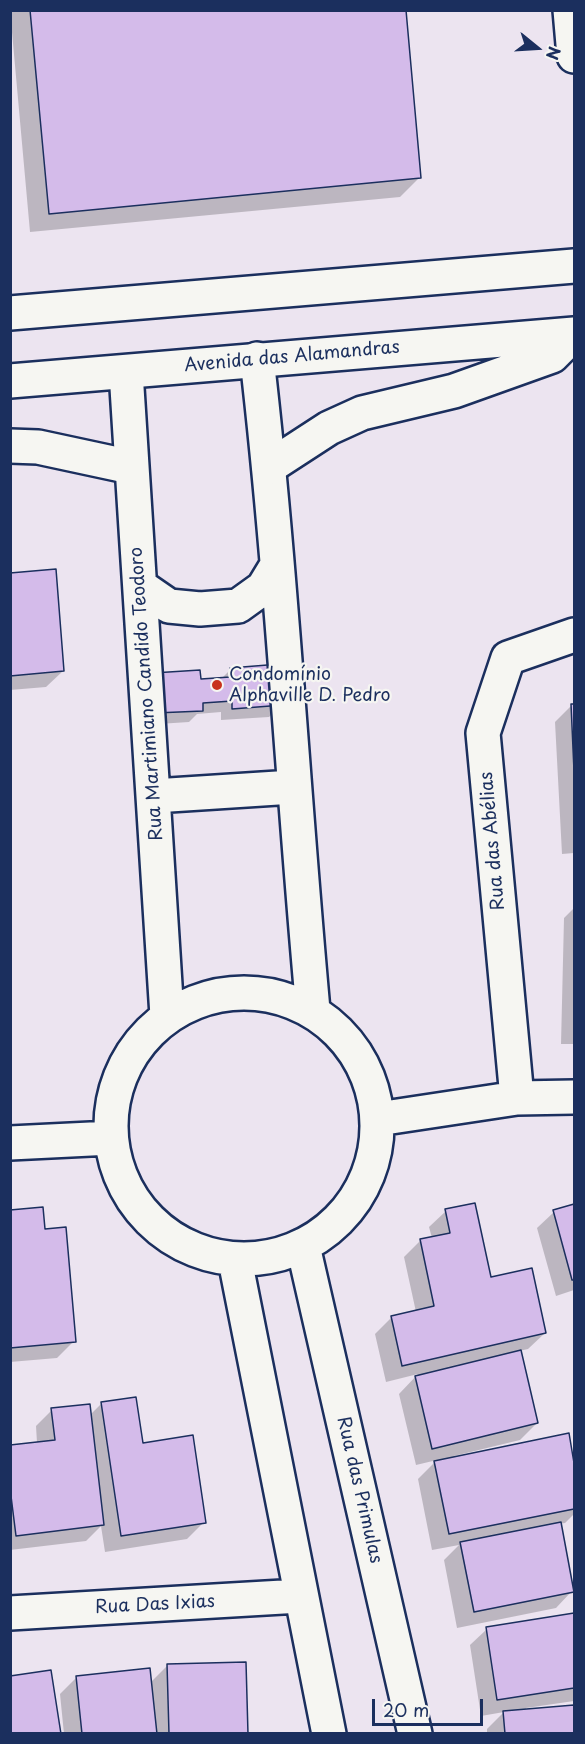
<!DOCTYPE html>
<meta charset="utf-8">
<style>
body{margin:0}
#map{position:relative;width:585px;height:1744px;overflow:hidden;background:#ece4f0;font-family:"Playpen Sans",sans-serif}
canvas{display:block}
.frame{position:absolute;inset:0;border:12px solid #1b2f5e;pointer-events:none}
.north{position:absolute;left:507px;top:18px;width:60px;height:60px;-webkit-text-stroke:4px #f6f6f2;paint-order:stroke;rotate:108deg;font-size:16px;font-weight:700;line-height:24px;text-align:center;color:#1b2f5e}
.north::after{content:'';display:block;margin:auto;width:21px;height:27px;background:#1b2f5e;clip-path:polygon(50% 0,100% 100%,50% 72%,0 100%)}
.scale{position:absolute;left:372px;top:1699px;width:111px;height:27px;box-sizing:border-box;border:3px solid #1b2f5e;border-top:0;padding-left:8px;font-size:18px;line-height:21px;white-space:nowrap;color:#1b2f5e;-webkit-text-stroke:4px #f6f6f2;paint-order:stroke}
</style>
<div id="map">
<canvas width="585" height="1744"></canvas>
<div class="frame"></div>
<div class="north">N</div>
<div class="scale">20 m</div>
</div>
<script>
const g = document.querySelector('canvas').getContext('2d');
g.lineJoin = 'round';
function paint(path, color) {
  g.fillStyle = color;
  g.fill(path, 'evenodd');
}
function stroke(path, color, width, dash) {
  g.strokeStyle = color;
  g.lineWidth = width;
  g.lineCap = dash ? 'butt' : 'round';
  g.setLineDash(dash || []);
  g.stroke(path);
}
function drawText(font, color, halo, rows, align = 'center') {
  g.font = font + ' "Playpen Sans",sans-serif';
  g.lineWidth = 4.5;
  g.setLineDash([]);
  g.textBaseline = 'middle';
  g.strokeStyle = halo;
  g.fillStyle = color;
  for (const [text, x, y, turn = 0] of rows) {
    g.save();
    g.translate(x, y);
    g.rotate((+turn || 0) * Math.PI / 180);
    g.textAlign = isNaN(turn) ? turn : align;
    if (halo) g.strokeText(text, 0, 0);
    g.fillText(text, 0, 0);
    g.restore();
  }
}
paint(new Path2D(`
 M 10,10 L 404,10 L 419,178 L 400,197 L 30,232 Z
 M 10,575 L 63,671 L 46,687 L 10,690 Z
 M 231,669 L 281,705 L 269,717 L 221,720 L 221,712 L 197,714 L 189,722 L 143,725 L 199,680 L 221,679 Z
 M 572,705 L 574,705 L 574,853 L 562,854 L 555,722 Z
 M 574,908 L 574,1044 L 561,1044 L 564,918 Z
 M 574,1206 L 574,1290 L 556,1296 L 537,1228 L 554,1212 Z
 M 446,1211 L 490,1279 L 545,1333 L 528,1349 L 519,1351 L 537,1423 L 520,1440 L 454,1456 L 454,1458 L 567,1435 L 574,1470 L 574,1514 L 565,1523 L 559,1524 L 572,1591 L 556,1608 L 457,1628 L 444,1560 L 459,1545 L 432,1550 L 418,1479 L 437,1460 L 416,1465 L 399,1394 L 418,1374 L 386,1382 L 375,1334 L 392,1317 L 416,1312 L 404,1257 L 420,1241 L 432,1238 L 429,1227 Z
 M 10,1212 L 44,1230 L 74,1341 L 57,1358 L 10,1362 Z
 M 101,1404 L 142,1445 L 204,1522 L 187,1539 L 105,1552 L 101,1526 L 86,1541 L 10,1550 L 10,1447 L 37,1443 L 36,1426 L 52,1410 L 90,1415 Z
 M 574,1615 L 574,1701 L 526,1708 L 526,1711 L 574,1707 L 574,1734 L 487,1734 L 487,1729 L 504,1712 L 481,1716 L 470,1645 L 487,1629 Z
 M 168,1665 L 246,1734 L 64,1734 L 60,1694 L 76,1678 L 150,1683 Z`), '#0003');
const building = new Path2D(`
 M 30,10 L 406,10 L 421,178 L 49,214 Z
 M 56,569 L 64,671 L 10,676 L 10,573 Z
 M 280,664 L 283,705 L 232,709 L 232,701 L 203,703 L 203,711 L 155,713 L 153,673 L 200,670 L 201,679 L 230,677 L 230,668 Z
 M 571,704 L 574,704 L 574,771 Z
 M 475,1203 L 491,1277 L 532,1268 L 546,1333 L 402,1366 L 391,1316 L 434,1306 L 420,1239 L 450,1233 L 445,1209 Z
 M 574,1204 L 574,1280 L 572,1280 L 553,1210 Z
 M 43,1207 L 45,1229 L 66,1227 L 76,1342 L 10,1348 L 10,1210 Z
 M 521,1350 L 538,1423 L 432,1449 L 415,1376 Z
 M 136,1397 L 143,1443 L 193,1435 L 206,1523 L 121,1536 L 101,1402 Z
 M 90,1404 L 104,1525 L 16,1536 L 10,1488 L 10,1445 L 55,1440 L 51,1408 Z
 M 569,1433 L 574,1463 L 574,1509 L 449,1534 L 434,1461 Z
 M 561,1522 L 574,1592 L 474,1612 L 460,1542 Z
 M 574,1613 L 574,1688 L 497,1700 L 486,1627 Z
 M 246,1662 L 248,1734 L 169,1734 L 167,1664 Z
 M 150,1668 L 157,1734 L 82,1734 L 76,1676 Z
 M 51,1670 L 61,1734 L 10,1734 L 10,1676 Z
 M 574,1705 L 574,1734 L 505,1734 L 503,1711 Z`);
paint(building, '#d4bbea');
stroke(building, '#1b2f5e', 1.5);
const minor = new Path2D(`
 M 570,10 L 574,56
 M 257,359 C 282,575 293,793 313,1010
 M 126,372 L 167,1016
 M 140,586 L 169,606 L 200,609 L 238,606 L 263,588 L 277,565
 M 154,796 L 293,787
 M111 1126a133 133 0 1 1 266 0a133 133 0 1 1-266 0Z
 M 517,1098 L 483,733 L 508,658 L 574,635
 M 378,1119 L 517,1098 L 574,1097
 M 10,1143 L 111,1138
 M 303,1246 L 415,1734
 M 235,1260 L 329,1734
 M 10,1613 L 300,1596`);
const tertiary = new Path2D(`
 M 10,313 L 574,266
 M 10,381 L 574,334
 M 10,446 L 38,447 L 131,467
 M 269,467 L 329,428 L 362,413 L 454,391 L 552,356 L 574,334`);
stroke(minor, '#1b2f5e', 38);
stroke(tertiary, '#1b2f5e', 38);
stroke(minor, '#f6f6f2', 33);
stroke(tertiary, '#f6f6f2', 33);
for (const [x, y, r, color] of [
 [217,685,6,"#c8321e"]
]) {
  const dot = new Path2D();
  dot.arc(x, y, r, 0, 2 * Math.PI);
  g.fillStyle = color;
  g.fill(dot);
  stroke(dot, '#f6f6f2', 2);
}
drawText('18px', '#1b2f5e', '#f6f6f2', [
 ["Avenida das Alamandras",292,357,-5],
 ["Rua Martimiano Candido Teodoro",147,694,-94],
 ["Rua das Abélias",493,841,-95],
 ["Rua das Primulas",359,1490,77],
 ["Rua Das Ixias",155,1605,-3]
]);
drawText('18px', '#1b2f5e', '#f6f6f2', [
 ["Condomínio",229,675],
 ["Alphaville D. Pedro",229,696]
], 'left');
</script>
